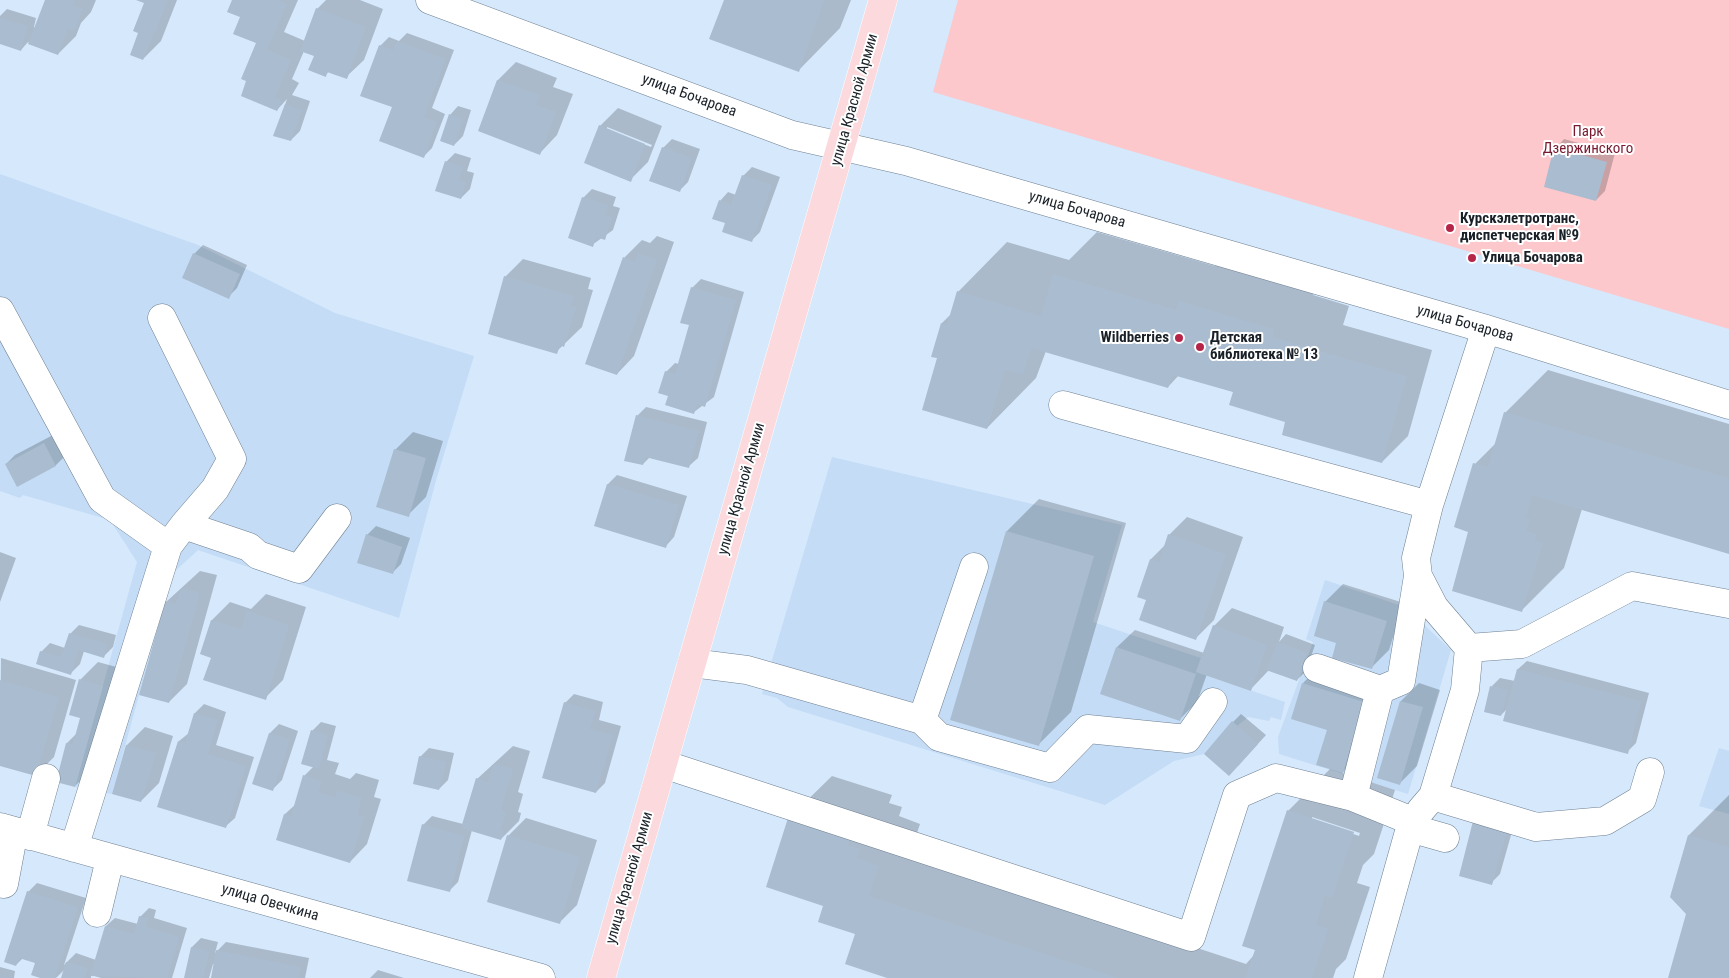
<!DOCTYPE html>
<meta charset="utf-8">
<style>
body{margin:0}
canvas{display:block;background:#d5e8fc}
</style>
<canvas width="1729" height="978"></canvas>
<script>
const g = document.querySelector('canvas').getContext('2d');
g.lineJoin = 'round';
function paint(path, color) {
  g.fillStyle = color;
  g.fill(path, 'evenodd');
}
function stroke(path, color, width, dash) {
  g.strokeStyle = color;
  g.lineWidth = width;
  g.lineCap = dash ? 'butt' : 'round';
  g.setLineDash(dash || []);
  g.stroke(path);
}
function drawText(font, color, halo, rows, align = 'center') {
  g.font = font + ' "Roboto Condensed",sans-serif';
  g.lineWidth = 4;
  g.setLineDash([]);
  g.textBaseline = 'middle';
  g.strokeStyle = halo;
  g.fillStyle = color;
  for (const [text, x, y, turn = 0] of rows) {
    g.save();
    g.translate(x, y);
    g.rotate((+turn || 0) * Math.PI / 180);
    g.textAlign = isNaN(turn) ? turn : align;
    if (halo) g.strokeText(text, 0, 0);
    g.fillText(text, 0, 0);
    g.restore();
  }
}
paint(new Path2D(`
 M 0,174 L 198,245 L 335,313 L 474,356 L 437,477 L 399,618 L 198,550 L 172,574 L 112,794 L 75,787 L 137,562 L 110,520 L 23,495 L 20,498 L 0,491 Z
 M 832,457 L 1122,525 L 1093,622 L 1201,658 L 1196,672 L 1285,702 L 1281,720 L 1271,717 L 1269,721 L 1248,717 L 1237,726 L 1232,722 L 1204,754 L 1174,761 L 1105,805 L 788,707 L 777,698 L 762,694 Z
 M 1325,580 L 1405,607 L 1451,650 L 1408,794 L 1279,754 L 1278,737 L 1313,642 L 1306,639 Z
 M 1719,748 L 1729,751 L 1729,814 L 1699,806 Z`), '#c4dcf5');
paint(new Path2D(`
 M 958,0 L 1729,0 L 1729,329 L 933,92 Z`), '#fcc8cc');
paint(new Path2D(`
 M 46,0 L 96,0 L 91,12 L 81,23 L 76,36 L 58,54 L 28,42 L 21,50 L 0,43 L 0,16 L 7,9 L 36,18 L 34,27 L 35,28 Z
 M 139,0 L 177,0 L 161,41 L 143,59 L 139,33 L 145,2 Z
 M 234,0 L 298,0 L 284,32 L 305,41 L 317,9 L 326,0 L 360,0 L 383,9 L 364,60 L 346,77 L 329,71 L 326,75 L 315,55 L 304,51 L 292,79 L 299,83 L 292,95 L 310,101 L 300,131 L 291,140 L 275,135 L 287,99 L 277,110 L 258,43 Z
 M 725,0 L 851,0 L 840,28 L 798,71 Z
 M 407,33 L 454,50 L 432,108 L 445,114 L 432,148 L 424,156 L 393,106 L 380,46 L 389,37 L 399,41 Z
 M 516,62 L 557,78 L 553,87 L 573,94 L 557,135 L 540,153 L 480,131 L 498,80 Z
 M 458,106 L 471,110 L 463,136 L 454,145 L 450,115 Z
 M 618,108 L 662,126 L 648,162 L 630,180 L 600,126 ZM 607,127 L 652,145 L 651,147 L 607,130 Z
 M 672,139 L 700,149 L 688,182 L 679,191 L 663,148 Z
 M 1564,139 L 1615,153 L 1605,191 L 1596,200 L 1556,148 Z
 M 455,153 L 471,158 L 467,171 L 474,173 L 470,189 L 461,198 L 446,162 Z
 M 752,167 L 780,177 L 760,232 L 751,241 L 727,222 L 720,201 L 728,192 L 736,195 L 743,176 Z
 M 592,189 L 616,197 L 613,206 L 620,208 L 613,230 L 592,245 L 583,198 Z
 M 1097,232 L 1215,266 L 1222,259 L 1316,287 L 1313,295 L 1349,306 L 1343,325 L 1432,350 L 1408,436 L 1382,462 L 1234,392 L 1179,375 L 1168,387 L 1046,351 L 1036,378 L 987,428 L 939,357 L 933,356 L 942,323 L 952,313 L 958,292 L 1007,242 L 1069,260 Z
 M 657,236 L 674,242 L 634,356 L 617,374 L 624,258 L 642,240 L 650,243 Z
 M 203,245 L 247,265 L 237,288 L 228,297 L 194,254 Z
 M 523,259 L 591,278 L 588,289 L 593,290 L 582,327 L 556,352 L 505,277 Z
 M 701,279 L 744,292 L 714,397 L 694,412 L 670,395 L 666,372 L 675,363 L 679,364 L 690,324 L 692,288 Z
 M 1548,370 L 1729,424 L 1729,552 L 1582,509 L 1564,568 L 1522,610 L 1470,531 L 1475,464 L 1497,442 L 1505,413 Z
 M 646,407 L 707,422 L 698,458 L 689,466 L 650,457 L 643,464 L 637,416 Z
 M 413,432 L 443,441 L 426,497 L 408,515 L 395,450 Z
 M 53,435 L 65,456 L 56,465 L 18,485 L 6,464 L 15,455 Z
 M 617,475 L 687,496 L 674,537 L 666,546 L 596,525 L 608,484 Z
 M 1039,499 L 1126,523 L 1071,712 L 1038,745 L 1007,531 Z
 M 1187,517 L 1243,537 L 1214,620 L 1196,638 L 1148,599 L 1138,596 L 1151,559 L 1166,544 L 1169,535 Z
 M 376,526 L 410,538 L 401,564 L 392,573 L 367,535 Z
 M 0,552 L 16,558 L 0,602 Z
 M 200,571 L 217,575 L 187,684 L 169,702 L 166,602 Z
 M 1343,584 L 1404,603 L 1389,650 L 1371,668 L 1325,602 Z
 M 266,594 L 306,607 L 283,680 L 265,698 L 212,657 L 201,653 L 212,620 L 230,602 L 251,609 Z
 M 1232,608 L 1284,627 L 1279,642 L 1286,634 L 1315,645 L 1306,671 L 1297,680 L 1269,670 L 1250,690 L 1207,674 L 1197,702 L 1180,719 L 1117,647 L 1135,630 L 1204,653 L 1214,626 Z
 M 79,625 L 116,635 L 113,647 L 104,656 L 84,651 L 80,664 L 71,673 L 41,652 L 50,643 L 65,648 L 70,634 Z
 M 1,658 L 76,680 L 54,757 L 36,775 L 0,765 Z
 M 1527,661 L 1649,693 L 1636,743 L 1627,752 L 1508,708 L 1501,715 L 1492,686 L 1500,678 L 1515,681 L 1518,669 Z
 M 98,662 L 120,668 L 93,768 L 75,786 L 67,743 L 77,733 L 82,717 L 80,680 Z
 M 1321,665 L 1381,684 L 1361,753 L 1342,773 L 1395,790 L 1374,854 L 1363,865 L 1357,883 L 1370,887 L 1346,959 L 1336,969 L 1333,978 L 891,978 L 857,933 L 825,905 L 789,818 L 832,776 L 892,795 L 889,803 L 902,807 L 899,816 L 920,824 L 910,854 L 1246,964 L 1254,955 L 1288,811 L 1331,768 L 1328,729 L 1303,683 ZM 1312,817 L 1360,833 L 1359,836 L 1312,820 Z
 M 1419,683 L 1440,690 L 1417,766 L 1399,784 L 1401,701 Z
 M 574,694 L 603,702 L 599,720 L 621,726 L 605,783 L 596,792 L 565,703 Z
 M 204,704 L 226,712 L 216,745 L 254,757 L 235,818 L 226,826 L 179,741 L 189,733 L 195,713 Z
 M 1241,714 L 1266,735 L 1238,766 L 1233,722 Z
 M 321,722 L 336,726 L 327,760 L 339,763 L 335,774 L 350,779 L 356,773 L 379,780 L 374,797 L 381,799 L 367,844 L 350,862 L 278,839 L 285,814 L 296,804 L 304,776 L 314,766 L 312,731 Z
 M 279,724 L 298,731 L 282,780 L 273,789 L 254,783 L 270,733 Z
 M 145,727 L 173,736 L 159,783 L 141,801 L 114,793 L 127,745 Z
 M 513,746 L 530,751 L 518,792 L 523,794 L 518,812 L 521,813 L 519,821 L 501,839 L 472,830 L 458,882 L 449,891 L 423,825 L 432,816 L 463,824 L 477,779 Z
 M 429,748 L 454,753 L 448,780 L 439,789 L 420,757 Z
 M 1729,795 L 1729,978 L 1669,978 L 1688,914 L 1689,835 Z
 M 526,818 L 597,840 L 577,905 L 559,923 L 508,836 Z
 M 1515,821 L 1500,874 L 1491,883 L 1460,875 Z
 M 37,883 L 86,898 L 64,965 L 76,953 L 96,960 L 106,926 L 115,918 L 138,924 L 140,917 L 149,908 L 156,910 L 154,918 L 187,928 L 172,978 L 101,978 L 91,975 L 91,978 L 62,978 L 65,969 L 56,978 L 44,978 L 37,962 L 23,958 L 16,965 L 28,892 Z
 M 201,938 L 218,942 L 215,953 L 226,942 L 309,958 L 305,978 L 212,978 L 215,964 L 213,964 L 209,978 L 185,978 L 192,947 Z
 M 0,967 L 15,971 L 14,978 L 0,978 Z
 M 378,970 L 404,978 L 370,978 Z`), '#0003');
paint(new Path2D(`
 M 45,0 L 75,0 L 73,5 L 83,9 L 74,32 L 68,29 L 58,55 L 28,44 Z
 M 136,0 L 168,0 L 143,60 L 130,55 L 138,33 L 133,31 L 144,3 Z
 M 232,0 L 279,0 L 287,4 L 267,50 L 291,60 L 275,97 L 282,101 L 277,111 L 241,96 L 246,81 L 241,79 L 256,43 L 233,34 L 240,17 L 227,12 Z
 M 724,0 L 824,0 L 799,72 L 709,39 Z
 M 316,8 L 366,27 L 347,79 L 327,72 L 326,77 L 308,70 L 314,56 L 300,51 Z
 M 0,18 L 28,26 L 21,51 L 0,44 Z
 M 397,41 L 446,59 L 424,117 L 437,122 L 424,158 L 379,141 L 392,107 L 360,96 L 379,45 L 393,50 Z
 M 497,80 L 540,95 L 536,105 L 556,112 L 540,155 L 478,131 Z
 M 285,104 L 302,110 L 291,141 L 273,136 Z
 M 449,114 L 463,119 L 454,146 L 440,141 Z
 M 599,125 L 645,144 L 631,182 L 584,163 Z
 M 662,147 L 692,158 L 680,192 L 649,181 Z
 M 1554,147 L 1607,162 L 1596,201 L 1544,187 Z
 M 445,161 L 463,167 L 459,180 L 466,182 L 461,199 L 435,191 Z
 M 742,175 L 772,185 L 752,242 L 722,232 L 725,223 L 712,219 L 719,200 L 731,205 Z
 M 582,197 L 608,205 L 605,215 L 612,217 L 605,240 L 596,237 L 593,247 L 568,238 Z
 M 193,253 L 240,274 L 229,299 L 182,278 Z
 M 638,253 L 657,260 L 617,375 L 585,364 L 623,257 L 635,262 Z
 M 1053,274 L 1176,310 L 1179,301 L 1274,329 L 1272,337 L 1407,376 L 1382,463 L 1282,435 L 1285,422 L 1229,405 L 1233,392 L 1173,375 L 1168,388 L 1031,348 L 1023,375 L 1005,370 L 987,429 L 922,410 L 937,358 L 931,357 L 941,323 L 947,325 L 957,291 L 1041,316 Z
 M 504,276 L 574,296 L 570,306 L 576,307 L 564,347 L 560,345 L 557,354 L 488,334 Z
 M 691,287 L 736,300 L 705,407 L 697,404 L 694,414 L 665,405 L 668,396 L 658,393 L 665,371 L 675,374 L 689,325 L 680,323 Z
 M 1504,412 L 1729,478 L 1729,554 L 1532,495 L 1526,518 L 1530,519 L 1526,531 L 1536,534 L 1535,541 L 1543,543 L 1522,612 L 1452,591 L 1468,532 L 1454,527 L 1473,463 L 1488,467 Z
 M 636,415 L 699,431 L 689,468 L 645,457 L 643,465 L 624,461 Z
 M 44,443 L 56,466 L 17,487 L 5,464 Z
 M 394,449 L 426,458 L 409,517 L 376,507 Z
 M 607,484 L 679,505 L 666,548 L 594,526 Z
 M 1006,531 L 1094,556 L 1039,746 L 950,720 Z
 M 366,534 L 402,547 L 393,574 L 357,563 Z
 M 1168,534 L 1226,554 L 1196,640 L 1139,620 L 1146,600 L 1137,597 L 1150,559 L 1159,562 Z
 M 181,588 L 200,593 L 169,703 L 139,695 L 165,601 L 176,604 Z
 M 1324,601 L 1387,621 L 1372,669 L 1332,658 L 1336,643 L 1314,636 Z
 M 247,611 L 289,625 L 266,700 L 203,680 L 211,658 L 200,654 L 211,620 L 241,629 Z
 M 1213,625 L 1267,645 L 1251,691 L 1196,672 Z
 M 69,633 L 108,644 L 104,658 L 78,650 L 71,675 L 36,664 L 40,651 L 61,657 Z
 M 1277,642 L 1307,653 L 1297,681 L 1266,670 Z
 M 1116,647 L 1196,674 L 1180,721 L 1100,694 Z
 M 1517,669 L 1641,701 L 1628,754 L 1503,721 Z
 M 79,679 L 103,686 L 75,787 L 56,782 L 66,743 L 73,744 L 80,718 L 69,715 Z
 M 0,680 L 59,697 L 36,776 L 0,766 Z
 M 1302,683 L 1364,702 L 1343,773 L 1316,765 L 1327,730 L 1291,719 Z
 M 1490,686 L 1508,690 L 1501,716 L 1484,712 Z
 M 1400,701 L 1423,707 L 1400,785 L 1377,778 Z
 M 564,702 L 595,711 L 590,729 L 613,735 L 596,793 L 542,778 Z
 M 194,713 L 218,720 L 208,754 L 246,766 L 226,828 L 157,807 L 178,741 L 185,743 Z
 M 1232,721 L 1258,744 L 1229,776 L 1204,754 Z
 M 311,730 L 328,735 L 319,769 L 301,764 Z
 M 269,733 L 290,739 L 273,791 L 252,784 Z
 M 126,745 L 156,753 L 141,802 L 112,794 Z
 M 419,756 L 446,762 L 439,790 L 413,784 Z
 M 494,764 L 513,769 L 501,810 L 506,812 L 501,830 L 504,831 L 501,840 L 461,828 L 476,778 L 488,782 Z
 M 303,775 L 322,781 L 318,792 L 335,797 L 337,790 L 362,798 L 357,815 L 364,817 L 350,863 L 276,840 L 284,814 L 291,816 Z
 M 1287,810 L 1354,832 L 1332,898 L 1325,896 L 1316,925 L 1328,929 L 1312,978 L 1245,978 L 1255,950 L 1242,946 Z
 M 788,818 L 850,838 L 848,845 L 860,849 L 857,858 L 879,866 L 869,896 L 1118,978 L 887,978 L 845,964 L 855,934 L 818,922 L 823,906 L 766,887 Z
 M 1473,821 L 1507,830 L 1492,885 L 1459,876 Z
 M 422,824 L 464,836 L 450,892 L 407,881 Z
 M 507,835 L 580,857 L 560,924 L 487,902 Z
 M 1688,835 L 1729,847 L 1729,978 L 1668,978 L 1686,914 L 1670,897 Z
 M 27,891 L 78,907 L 55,978 L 40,978 L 31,975 L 35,963 L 19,958 L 16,966 L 4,962 Z
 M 139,916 L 148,918 L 146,927 L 179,937 L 167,978 L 90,976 L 105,926 L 134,934 Z
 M 191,947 L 210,951 L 203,978 L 184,978 Z
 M 216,950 L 301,967 L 299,978 L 211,978 Z
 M 66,962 L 88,968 L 85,978 L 61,978 Z`), '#aabccf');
const minor = new Path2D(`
 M 430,0 L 792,135 L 906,161 L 1486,329 L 1729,405
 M 0,311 L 102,499 L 168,546
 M 162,318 L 232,459 L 215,489 L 184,525
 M 1486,329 L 1429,505 L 1416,558 L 1418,576 L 1434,607 L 1469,648 L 1522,644 L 1632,586 L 1729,604
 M 1063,405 L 1429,505
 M 692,663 L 747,670 L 922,720 L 974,567
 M 1317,668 L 1380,690
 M 922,720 L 939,737 L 1050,768 L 1088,729 L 1187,739 L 1213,702
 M 663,764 L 1191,937 L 1237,795 L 1276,778 L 1353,797 L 1412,821 L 1368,978
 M 1433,796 L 1536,827 L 1605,821 L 1642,799 L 1650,772
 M 1353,797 L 1380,690 L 1401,681 L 1418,576
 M 1421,810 L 1433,796 L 1465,690 L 1469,648
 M 0,827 L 541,978
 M 1410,828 L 1445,838
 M 30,836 L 46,778
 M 74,848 L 168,546 L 184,525 L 249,547 L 258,555 L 299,569 L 337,518
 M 4,884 L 14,831
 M 97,913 L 110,859`);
const major = new Path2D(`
 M 601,978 L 883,0`);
stroke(minor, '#6f8092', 29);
stroke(major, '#fff', 29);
stroke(minor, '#fff', 28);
stroke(major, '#fbd9dc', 28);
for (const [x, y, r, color] of [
 [1450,228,5,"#b62448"],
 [1472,258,5,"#b62448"],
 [1179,338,5,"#b62448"],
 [1200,347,5,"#b62448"]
]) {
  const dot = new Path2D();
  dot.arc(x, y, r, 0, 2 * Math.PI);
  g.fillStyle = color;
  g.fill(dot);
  stroke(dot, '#fff', 2);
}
drawText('15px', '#192027', '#fff', [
 ["улица Бочарова",689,96,20],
 ["улица Красной Армии",855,100,-74],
 ["улица Бочарова",1077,210,16],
 ["улица Бочарова",1465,324,16],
 ["улица Красной Армии",742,489,-74],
 ["улица Красной Армии",630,878,-74],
 ["улица Овечкина",270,903,16]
]);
drawText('15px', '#78192e', '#fff', [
 ["Парк",1588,132],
 ["Дзержинского",1588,149]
]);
drawText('bold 15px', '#192027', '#fff', [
 ["Курскэлетротранс,",1460,219],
 ["диспетчерская №9",1460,236],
 ["Улица Бочарова",1482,258],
 ["Wildberries",1169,338,"right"],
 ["Детская",1210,338],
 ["библиотека № 13",1210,355]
], 'left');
</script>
